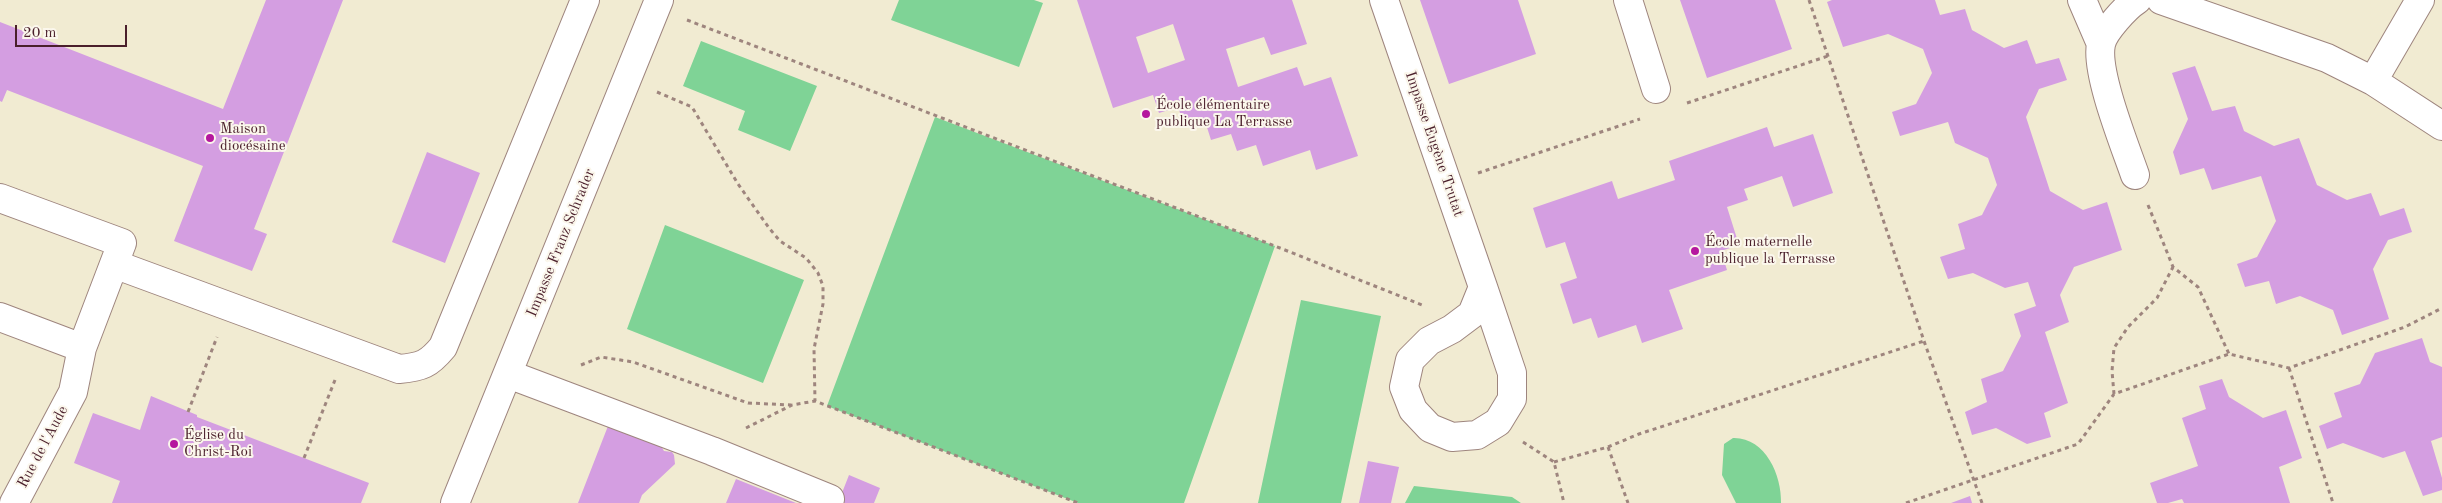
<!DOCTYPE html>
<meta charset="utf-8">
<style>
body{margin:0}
#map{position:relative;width:2442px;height:503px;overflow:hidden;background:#f1ebd2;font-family:"Old Standard TT",serif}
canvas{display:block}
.scale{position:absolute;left:15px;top:25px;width:112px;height:22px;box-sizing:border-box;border:2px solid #4a1f2b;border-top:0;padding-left:6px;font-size:15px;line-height:18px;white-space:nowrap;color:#4a1f2b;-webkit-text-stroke:4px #fbf7ec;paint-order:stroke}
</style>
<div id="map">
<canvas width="2442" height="503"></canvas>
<div class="scale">20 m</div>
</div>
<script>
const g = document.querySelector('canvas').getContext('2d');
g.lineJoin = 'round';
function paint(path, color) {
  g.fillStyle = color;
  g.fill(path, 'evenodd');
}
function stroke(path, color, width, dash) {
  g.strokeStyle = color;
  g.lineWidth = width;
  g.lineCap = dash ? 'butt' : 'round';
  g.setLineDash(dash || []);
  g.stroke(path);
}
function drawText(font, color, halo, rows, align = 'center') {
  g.font = font + ' "Old Standard TT",serif';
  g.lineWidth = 4;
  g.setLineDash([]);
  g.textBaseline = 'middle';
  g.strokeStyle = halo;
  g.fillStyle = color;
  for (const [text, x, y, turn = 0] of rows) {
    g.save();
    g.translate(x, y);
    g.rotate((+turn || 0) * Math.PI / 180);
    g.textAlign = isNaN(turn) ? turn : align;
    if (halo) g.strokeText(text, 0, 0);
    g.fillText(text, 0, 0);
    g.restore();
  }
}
paint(new Path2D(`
 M 899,0 L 1034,0 L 1043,3 L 1019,67 L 891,20 Z
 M 701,41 L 817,86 L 790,151 L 738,130 L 745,111 L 683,86 Z
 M 935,117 L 1275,246 L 1184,503 L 1078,503 L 827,406 Z
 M 665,225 L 804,280 L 763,383 L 627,329 Z
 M 1301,300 L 1381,316 L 1341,503 L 1258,503 Z
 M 1733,438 C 1765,437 1782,475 1781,503 L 1736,503 L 1722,475 L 1724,444 Z
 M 1414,486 L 1512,497 L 1521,503 L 1405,503 Z`), '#7fd396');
paint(new Path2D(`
 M 266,0 L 343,0 L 254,229 L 267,234 L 252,271 L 174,241 L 203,166 L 7,90 L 2,102 L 0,101 L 0,22 L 223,109 Z
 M 1077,0 L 1292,0 L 1307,44 L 1271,55 L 1264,37 L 1226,49 L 1238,87 L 1297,67 L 1304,86 L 1331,77 L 1358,156 L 1316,170 L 1310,150 L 1263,166 L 1256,145 L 1237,151 L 1231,134 L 1211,140 L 1205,121 L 1185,127 L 1178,107 L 1159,113 L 1153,95 L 1113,108 ZM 1173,24 L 1185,60 L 1148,73 L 1136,37 Z
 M 1420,0 L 1518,0 L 1536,54 L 1449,84 Z
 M 1680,0 L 1775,0 L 1792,49 L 1707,78 Z
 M 1832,0 L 1935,0 L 1940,15 L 1965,9 L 1972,30 L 2004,48 L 2027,40 L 2036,64 L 2059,58 L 2067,80 L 2039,89 L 2026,117 L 2050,191 L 2083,210 L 2107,202 L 2122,250 L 2074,267 L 2060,295 L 2069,322 L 2045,332 L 2068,403 L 2044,413 L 2051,437 L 2027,444 L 1996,428 L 1972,435 L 1965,412 L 1987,402 L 1981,379 L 2003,371 L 2021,336 L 2014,314 L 2036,306 L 2028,282 L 2005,288 L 1973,273 L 1948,279 L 1940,257 L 1965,249 L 1958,224 L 1982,215 L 1997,185 L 1988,158 L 1955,143 L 1948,122 L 1900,136 L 1892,112 L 1916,104 L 1932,73 L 1923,49 L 1888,34 L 1843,47 L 1827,2 Z
 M 2195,66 L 2212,111 L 2235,106 L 2244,131 L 2274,146 L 2299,138 L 2317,185 L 2347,200 L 2371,193 L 2380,216 L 2404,208 L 2412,232 L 2388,240 L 2373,269 L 2389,319 L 2342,335 L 2333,310 L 2300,296 L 2276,304 L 2269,281 L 2245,287 L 2237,264 L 2257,257 L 2276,221 L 2261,176 L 2212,190 L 2204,168 L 2180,175 L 2173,152 L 2188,119 L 2172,73 Z
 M 1767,127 L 1774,147 L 1813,134 L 1833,193 L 1793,207 L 1782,176 L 1744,189 L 1748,200 L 1727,207 L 1739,245 L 1721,251 L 1727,270 L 1669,290 L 1683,329 L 1642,343 L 1636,325 L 1598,338 L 1591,318 L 1573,324 L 1560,284 L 1577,278 L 1565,242 L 1546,248 L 1533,208 L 1612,181 L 1618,199 L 1675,180 L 1669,161 Z
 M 427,152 L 480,173 L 445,263 L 392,242 Z
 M 2422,338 L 2430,362 L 2442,367 L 2442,437 L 2431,441 L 2442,478 L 2442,490 L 2423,496 L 2405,451 L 2383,458 L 2343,443 L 2327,449 L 2319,426 L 2342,417 L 2334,393 L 2360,384 L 2375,353 Z
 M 2222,379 L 2229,397 L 2263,418 L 2286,410 L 2302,458 L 2279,467 L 2290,503 L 2184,503 L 2182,499 L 2168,503 L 2157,503 L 2150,483 L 2198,466 L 2182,418 L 2206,409 L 2199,386 Z
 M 151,396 L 197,415 L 197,417 L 369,483 L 361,503 L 112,503 L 120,481 L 74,463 L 93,413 L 140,430 Z
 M 608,426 L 661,446 L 664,451 L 672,452 L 674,455 L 675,464 L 642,495 L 639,503 L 578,503 Z
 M 1368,461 L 1399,467 L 1391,503 L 1359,503 Z
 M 849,475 L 880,488 L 874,503 L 838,503 Z
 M 736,479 L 796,503 L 726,503 Z
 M 1970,496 L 1972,503 L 1951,503 Z`), '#d49ee1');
const minor = new Path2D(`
 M 1384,0 L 1483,287 L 1512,373 L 1512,399 L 1498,422 L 1477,435 L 1452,437 L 1430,428 L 1413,410 L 1404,387 L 1410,360 L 1429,341 L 1452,329 L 1472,314 L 1483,287
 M 1628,0 L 1656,89
 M 2082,0 L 2101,44
 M 2161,0 L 2327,58 L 2373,81 L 2442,126
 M 2373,81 L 2420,0
 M 2135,175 C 2125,146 2095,72 2101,44 C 2104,31 2126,7 2137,0
 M 0,198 L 122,243 L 82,348 L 73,392 L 14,503
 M 114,264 L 399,369 C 422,367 429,364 443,347 L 585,0
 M 0,317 L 82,348
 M 508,374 L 712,451 L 830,499
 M 455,503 L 659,0`);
stroke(minor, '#9e857e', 30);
stroke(new Path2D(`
 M 1809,0 L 1924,341 L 1982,503
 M 687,20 L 1275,246 L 1422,305
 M 657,92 L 692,107 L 738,184 L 769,228 L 780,241 L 806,258 L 818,273 L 823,286 L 823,304 L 814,349 L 815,401
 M 1687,103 L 1828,56
 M 1478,173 L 1640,119
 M 2148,205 L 2173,267 L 2198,287 L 2229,354
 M 581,365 L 601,357 L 633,362 L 748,403 L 791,405
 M 2289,368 L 2333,503
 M 2114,394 L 2112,371 L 2114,348 L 2128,327 L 2157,298 L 2173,267
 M 188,412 L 217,337
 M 746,428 L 792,405 L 815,401 L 1078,503
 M 1523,442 L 1554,462 L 1564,503
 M 1608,447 L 1628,503
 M 304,458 L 335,380
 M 1554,462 L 1608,447 L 1639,434 L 1924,341
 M 1906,503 L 2078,444 L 2114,394 L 2229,354 L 2289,368 L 2405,327 L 2442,308`), '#9e857e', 3, [4, 4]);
stroke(minor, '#fff', 28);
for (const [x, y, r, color] of [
 [1146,114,5,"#b5179e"],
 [210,138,5,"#b5179e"],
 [1695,251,5,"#b5179e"],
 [174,444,5,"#b5179e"]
]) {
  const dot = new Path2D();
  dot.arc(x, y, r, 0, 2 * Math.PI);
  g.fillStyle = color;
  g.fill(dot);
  stroke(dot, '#fbf7ec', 2);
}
drawText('15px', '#4a1f2b', '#fbf7ec', [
 ["École élémentaire",1156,105],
 ["publique La Terrasse",1156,122],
 ["Maison",220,129],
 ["diocésaine",220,146],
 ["École maternelle",1705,242],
 ["publique la Terrasse",1705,259],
 ["Église du",184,435],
 ["Christ-Roi",184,452]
], 'left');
drawText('15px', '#4a1f2b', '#fbf7ec', [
 ["Impasse Eugène Trutat",1434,144,71],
 ["Impasse Franz Schrader",561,243,-68],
 ["Rue de l'Aude",43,447,-62]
]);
</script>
